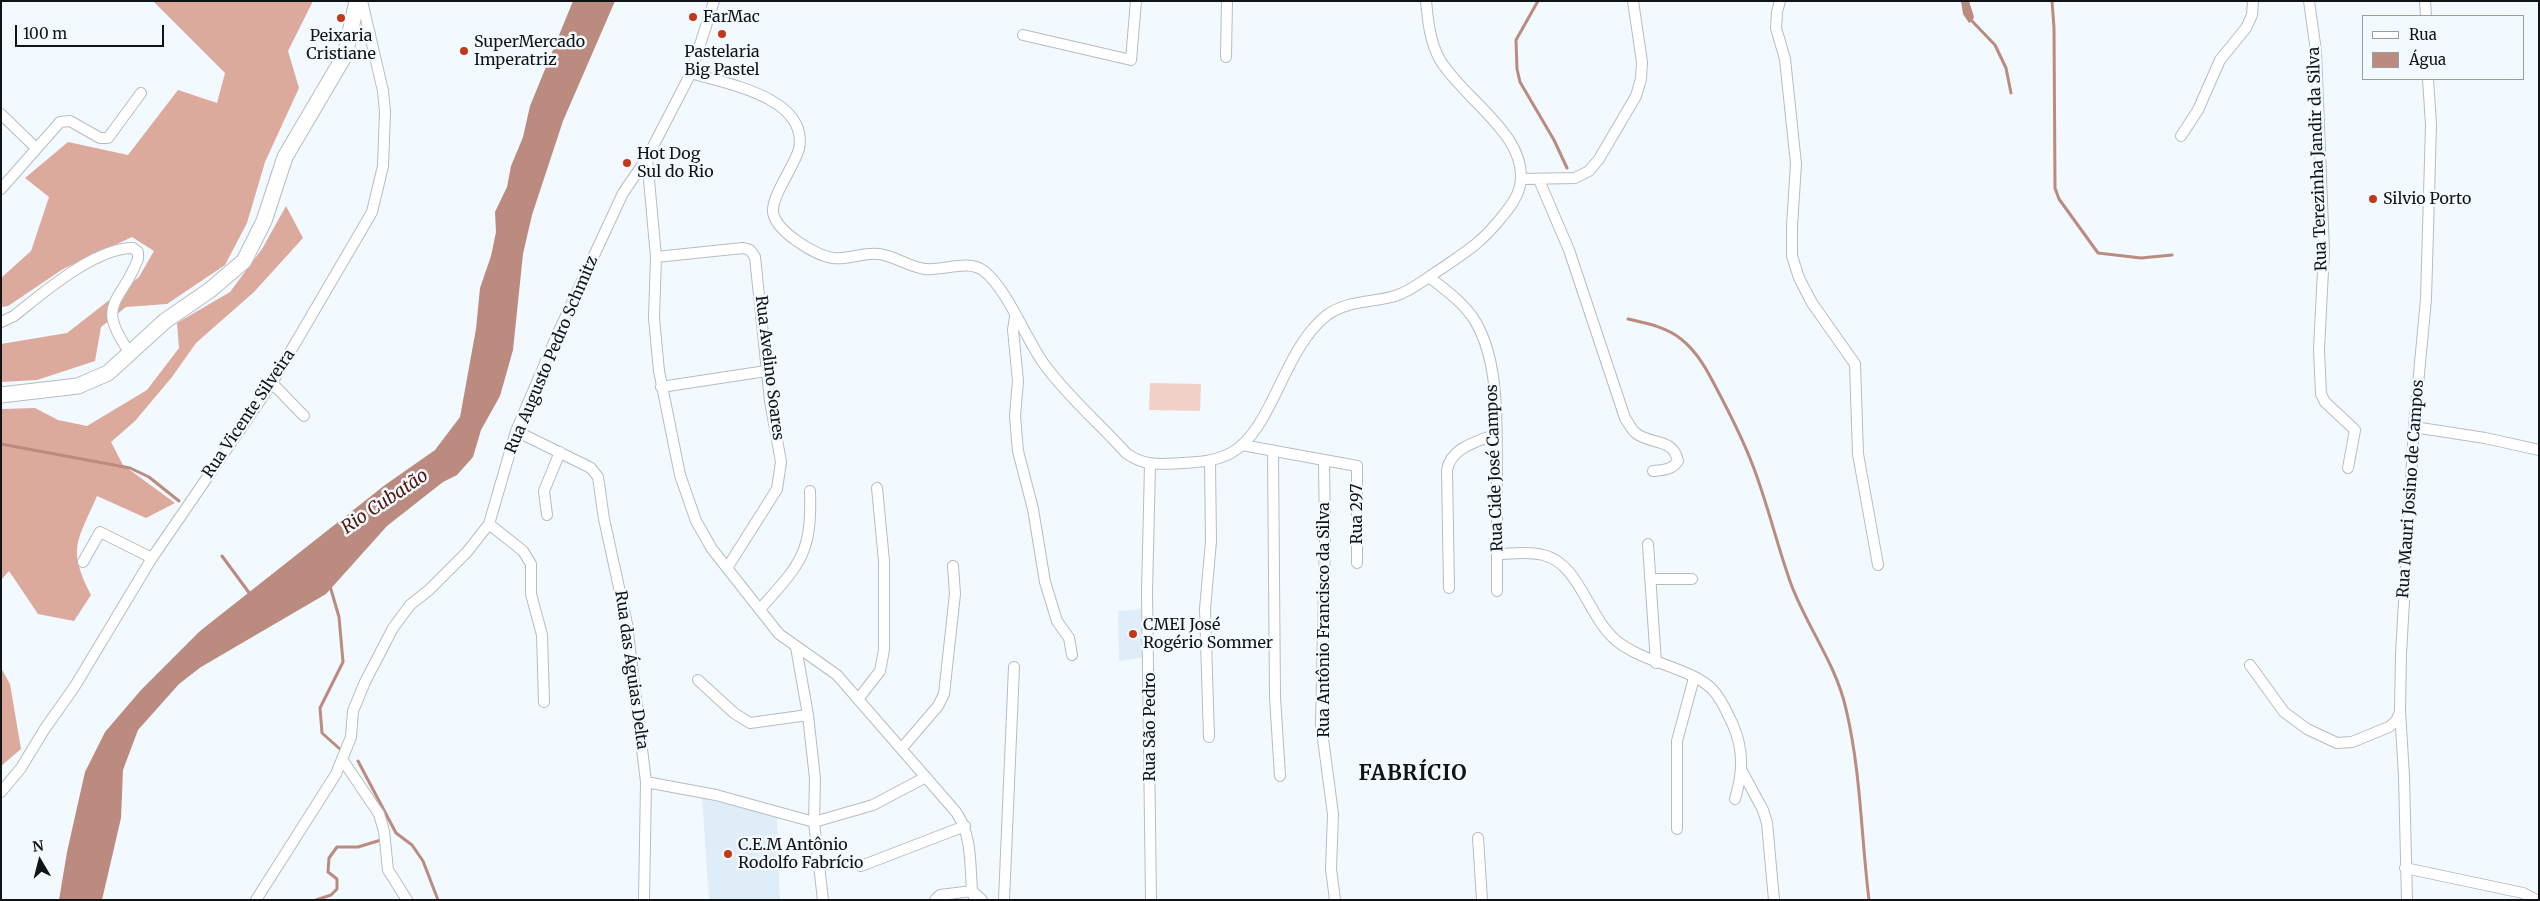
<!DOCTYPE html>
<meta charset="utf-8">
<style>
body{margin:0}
#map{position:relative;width:2540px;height:901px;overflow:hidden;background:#f2f9ff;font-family:Merriweather,serif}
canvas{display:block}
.frame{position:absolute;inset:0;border:2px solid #111416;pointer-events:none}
.legend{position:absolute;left:2362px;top:15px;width:162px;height:65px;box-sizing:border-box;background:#f2f9ff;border:1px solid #989da2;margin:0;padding:6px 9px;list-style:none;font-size:15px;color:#111416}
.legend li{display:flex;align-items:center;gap:10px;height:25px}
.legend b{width:25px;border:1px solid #989da2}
.north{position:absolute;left:15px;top:836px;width:50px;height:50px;-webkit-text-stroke:4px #f2f9ff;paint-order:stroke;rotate:352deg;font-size:14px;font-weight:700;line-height:20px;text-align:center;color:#111416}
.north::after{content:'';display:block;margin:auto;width:18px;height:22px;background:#111416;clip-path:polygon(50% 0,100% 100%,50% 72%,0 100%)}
.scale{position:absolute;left:15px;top:25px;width:149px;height:22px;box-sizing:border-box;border:2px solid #111416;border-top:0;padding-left:6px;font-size:15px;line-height:18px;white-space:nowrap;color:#111416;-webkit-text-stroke:4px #f2f9ff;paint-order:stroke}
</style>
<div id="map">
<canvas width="2540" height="901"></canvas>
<div class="frame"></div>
<ul class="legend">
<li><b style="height:6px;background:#fff"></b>Rua</li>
<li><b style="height:14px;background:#bb8b7f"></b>Água</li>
</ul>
<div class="north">N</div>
<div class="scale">100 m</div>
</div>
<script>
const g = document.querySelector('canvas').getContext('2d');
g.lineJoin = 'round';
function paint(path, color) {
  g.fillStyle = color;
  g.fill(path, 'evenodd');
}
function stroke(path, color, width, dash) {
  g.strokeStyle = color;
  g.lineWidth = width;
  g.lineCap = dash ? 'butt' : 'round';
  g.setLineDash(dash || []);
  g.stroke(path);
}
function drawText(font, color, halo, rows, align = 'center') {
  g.font = font + ' Merriweather,serif';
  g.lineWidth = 5;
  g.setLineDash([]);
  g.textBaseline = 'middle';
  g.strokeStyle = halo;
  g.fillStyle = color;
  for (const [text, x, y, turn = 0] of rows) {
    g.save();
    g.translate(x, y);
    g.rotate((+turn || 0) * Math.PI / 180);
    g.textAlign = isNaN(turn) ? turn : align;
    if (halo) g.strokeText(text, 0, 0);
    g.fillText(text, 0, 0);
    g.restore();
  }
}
paint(new Path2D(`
 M 1146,609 L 1147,657 L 1119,661 L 1118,611 Z
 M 702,798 L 777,817 L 780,900 L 709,900 Z`), '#deedf7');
paint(new Path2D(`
 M 1150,383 L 1201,384 L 1200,411 L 1149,410 Z`), '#f2d1c9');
paint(new Path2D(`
 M 153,1 L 313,1 L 288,51 L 299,88 L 265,162 L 247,223 L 225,265 L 167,304 L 126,307 L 101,327 L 95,361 L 37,380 L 1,382 L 1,344 L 67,333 L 139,277 L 154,251 L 132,237 L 63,269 L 8,306 L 1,307 L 1,278 L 31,251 L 49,197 L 25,178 L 68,142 L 128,155 L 178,90 L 217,103 L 225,73 Z
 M 286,206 L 303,238 L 254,292 L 196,343 L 172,377 L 135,421 L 111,442 L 123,465 L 175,503 L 146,518 L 97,496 C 77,542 67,548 91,595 L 74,621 L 38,614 L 9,571 L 1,580 L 1,409 L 35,408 L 58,420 L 87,426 L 147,390 L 179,348 L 177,323 L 230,292 L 262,249 Z
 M 1,668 L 10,684 L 21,749 L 1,766 Z`), '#dca99d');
paint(new Path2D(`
 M 573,1 L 615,1 L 563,121 L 532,215 L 523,254 L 513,350 L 500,396 L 481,430 L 473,457 L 457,475 L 443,482 L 387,526 L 326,594 L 201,667 L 179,684 L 138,730 L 123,770 L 121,818 L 102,900 L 59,900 L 67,852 L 85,772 L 105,732 L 141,690 L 200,631 L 385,485 L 435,450 L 460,417 L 476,329 L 480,288 L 491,256 L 496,232 L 495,212 L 507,187 L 511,166 L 523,137 L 530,106 Z
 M 1961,1 L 1969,1 L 1974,17 L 1972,21 L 1969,23 L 1963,14 Z`), '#bb8b7f');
stroke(new Path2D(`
 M 1538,1 L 1516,40 L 1517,69 L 1520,82 L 1554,140 L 1567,168
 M 2052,1 L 2054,28 L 2055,188 L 2059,199 L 2098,253 L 2141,258 L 2172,255
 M 1972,21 L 1995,45 L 2006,68 L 2011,93
 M 1628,319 C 1646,323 1666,327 1681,339 C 1700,354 1710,376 1721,397 C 1733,420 1744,442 1753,466 C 1768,505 1777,545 1791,584 C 1807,627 1836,664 1846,709 C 1861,772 1861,836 1869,900
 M 1,444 L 130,468 L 149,477 L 179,501
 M 222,556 L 250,594
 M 330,586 L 339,617 L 343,662 L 320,708 L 322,733 L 341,750
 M 358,761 L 396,833 L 412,845 L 423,861 L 438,900
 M 316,900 L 331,895 L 337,889 L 337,879 L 328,872 L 329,858 L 337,847 L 358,847 L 381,840`), '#bb8b7f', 3);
const minor = new Path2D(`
 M 1780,1 L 1777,12 L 1776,28 L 1785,59 L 1796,164 L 1792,226 L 1792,256 L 1799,278 L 1812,303 L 1855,364 L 1858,454 L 1878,565
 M 2309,1 L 2316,51 L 2324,251 L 2319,350 L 2321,394 L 2325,402 L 2355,430 L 2348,468
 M 2425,1 L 2426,16
 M 1023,35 L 1131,60 L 1136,1
 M 1226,57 L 1227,1
 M 691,73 C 726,84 809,97 799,149 C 794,167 772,195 773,212 C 775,231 816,256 833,258 C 849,260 863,252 879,254 C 895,256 909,267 925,269 C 944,271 968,259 984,271 C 1007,289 1026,339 1044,364 C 1067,396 1099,423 1126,453 C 1145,467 1161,464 1183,463 C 1200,462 1216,461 1231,453 C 1273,430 1283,349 1327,315 C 1348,300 1372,303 1395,296 C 1412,291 1426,278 1441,269 C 1467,251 1481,243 1501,218 C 1509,208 1517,199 1520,186 C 1530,136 1464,100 1440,60 C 1430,42 1428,22 1426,1
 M 1,114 L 36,148
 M 2181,136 L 2198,110 L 2220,60 L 2246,28 L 2252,15 L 2253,1
 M 647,158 L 656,257 L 654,318 L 659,371 L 680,475 L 696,521 L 712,549 L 779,634 L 837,675 L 956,812 C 972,835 970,864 972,891 L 982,900
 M 1521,179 L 1575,178 L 1589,171 L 1599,159 L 1636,96 L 1641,79 L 1642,62 L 1633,1
 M 1539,180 L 1569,250 L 1625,418 C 1629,424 1632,431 1637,434 C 1653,445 1673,438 1678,461 C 1672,470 1663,470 1653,471
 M 1,189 L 60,122 L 70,121 L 100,138 L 108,138 L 141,93
 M 656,257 L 743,248 L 750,250 L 755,257 L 770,401 L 781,462 L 777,489 L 727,568
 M 1429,277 C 1446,290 1464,303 1475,321 C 1501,364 1496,430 1497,478 C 1497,516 1497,553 1497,591
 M 1015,317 L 1013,330 L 1018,381 L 1015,416 L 1018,451 L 1033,509 L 1045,582 L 1057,621 L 1069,638 L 1072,655
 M 1,322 L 14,316 C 43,293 94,248 133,248 L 138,252 L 138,259 C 121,304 94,303 130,353
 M 272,383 L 304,416
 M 661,387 L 766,371
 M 2414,427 L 2485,438 L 2539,450
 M 516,431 L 591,468 L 598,477 L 604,519 L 627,624 L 646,782 L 644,900
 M 1242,445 L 1357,466 L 1357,563
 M 1273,451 L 1275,697 L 1280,776
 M 1324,460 L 1325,539 L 1321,724 L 1333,814 L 1331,869 L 1335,900
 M 1150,465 L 1147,592 L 1151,900
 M 547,515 L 544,491 L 560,452
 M 489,524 L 523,551 L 531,564 L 531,594 L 542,635 L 544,702
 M 1648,544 L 1656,663
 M 1497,554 C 1512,554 1528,551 1543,555 C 1580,563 1588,619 1618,642 C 1645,663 1691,668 1712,689 C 1722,699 1727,713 1733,725 C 1744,751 1743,772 1735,799
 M 83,562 L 100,532 L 152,558
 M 1650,579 L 1692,579
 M 1449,588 L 1447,470 C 1451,447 1477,442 1496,434
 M 761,608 C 801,563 812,553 810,491
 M 796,647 L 808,715 L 815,779 L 814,822 L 823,900
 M 2250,665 L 2284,712 L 2307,729 L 2337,743 L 2352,742 L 2389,727 L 2396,721 L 2400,712
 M 698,680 L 734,713 L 750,723 L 808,715
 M 859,698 L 880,671 L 884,650 L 884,561 L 877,488
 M 1209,737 L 1205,609 L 1211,541 L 1210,461
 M 902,748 L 938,706 L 944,694 L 955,594 L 953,566
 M 342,759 L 379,814 L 384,831 L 388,870 L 407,900
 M 1742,771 L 1763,810 L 1767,823 L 1774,900
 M 646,782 L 716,795 L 814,822 L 873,805 L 926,777
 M 1,792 L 21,768 L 44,730 L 75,686 L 152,558 L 272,383 L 372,212 L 383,166 L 385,112 L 383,91 L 362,1
 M 1677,829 L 1677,741 L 1694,678
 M 1478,838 L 1482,900
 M 861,866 L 965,826
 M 2405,868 L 2523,893 L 2536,900
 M 256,900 L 336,774 L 351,737 L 353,711 L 365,682 L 393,628 L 410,605 L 429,590 L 467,552 L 489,524 L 516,431 L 558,333 L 623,193 L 647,158 L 691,73 L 714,1
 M 935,900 L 940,895 L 972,891 L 974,897
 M 1004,900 L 1014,667
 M 2407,900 L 2404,776 L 2400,711 L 2401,654 L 2414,427 L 2426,299 L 2431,125 L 2428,79`);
const secondary = new Path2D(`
 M 1,395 L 78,386 L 108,373 L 165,321 L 210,290 L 244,261 L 264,221 L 285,157 L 345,55 L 357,1`);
stroke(minor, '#b6bdc2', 12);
stroke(secondary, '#b6bdc2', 17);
stroke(minor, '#fff', 10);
stroke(secondary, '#fff', 15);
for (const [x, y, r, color] of [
 [693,17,5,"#c23818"],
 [341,18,5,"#c23818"],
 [722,34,5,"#c23818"],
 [464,51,5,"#c23818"],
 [627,163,5,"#c23818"],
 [2373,199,5,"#c23818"],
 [1133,634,5,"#c23818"],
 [728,854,5,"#c23818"]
]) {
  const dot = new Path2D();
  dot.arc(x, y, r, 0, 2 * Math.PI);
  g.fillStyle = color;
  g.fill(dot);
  stroke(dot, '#f2f9ff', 2);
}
drawText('16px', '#111416', '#f2f9ff', [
 ["FarMac",703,17],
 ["Peixaria",341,36,"center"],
 ["Cristiane",341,54,"center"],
 ["SuperMercado",474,42],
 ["Imperatriz",474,60],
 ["Pastelaria",722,52,"center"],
 ["Big Pastel",722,70,"center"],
 ["Hot Dog",637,154],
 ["Sul do Rio",637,172],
 ["Silvio Porto",2383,199],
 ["CMEI José",1143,625],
 ["Rogério Sommer",1143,643],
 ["C.E.M Antônio",738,845],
 ["Rodolfo Fabrício",738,863]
], 'left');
drawText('16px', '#111416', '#f2f9ff', [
 ["Rua Terezinha Jandir da Silva",2318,159,-92],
 ["Rua Augusto Pedro Schmitz",552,355,-67],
 ["Rua Avelino Soares",769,368,83],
 ["Rua Vicente Silveira",249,414,-56],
 ["Rua Cide José Campos",1495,468,-92],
 ["Rua Mauri Josino de Campos",2411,489,-86],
 ["Rua 297",1357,514,-90],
 ["Rua Antônio Francisco da Silva",1324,620,-90],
 ["Rua das Águias Delta",631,670,82],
 ["Rua São Pedro",1150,727,-90]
]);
drawText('italic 18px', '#521508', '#f2f9ff', [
 ["Rio Cubatão",385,502,-34]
]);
g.letterSpacing = '1px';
drawText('bold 21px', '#111416', '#f2f9ff', [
 ["FABRÍCIO",1413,774]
]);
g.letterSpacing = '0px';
</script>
